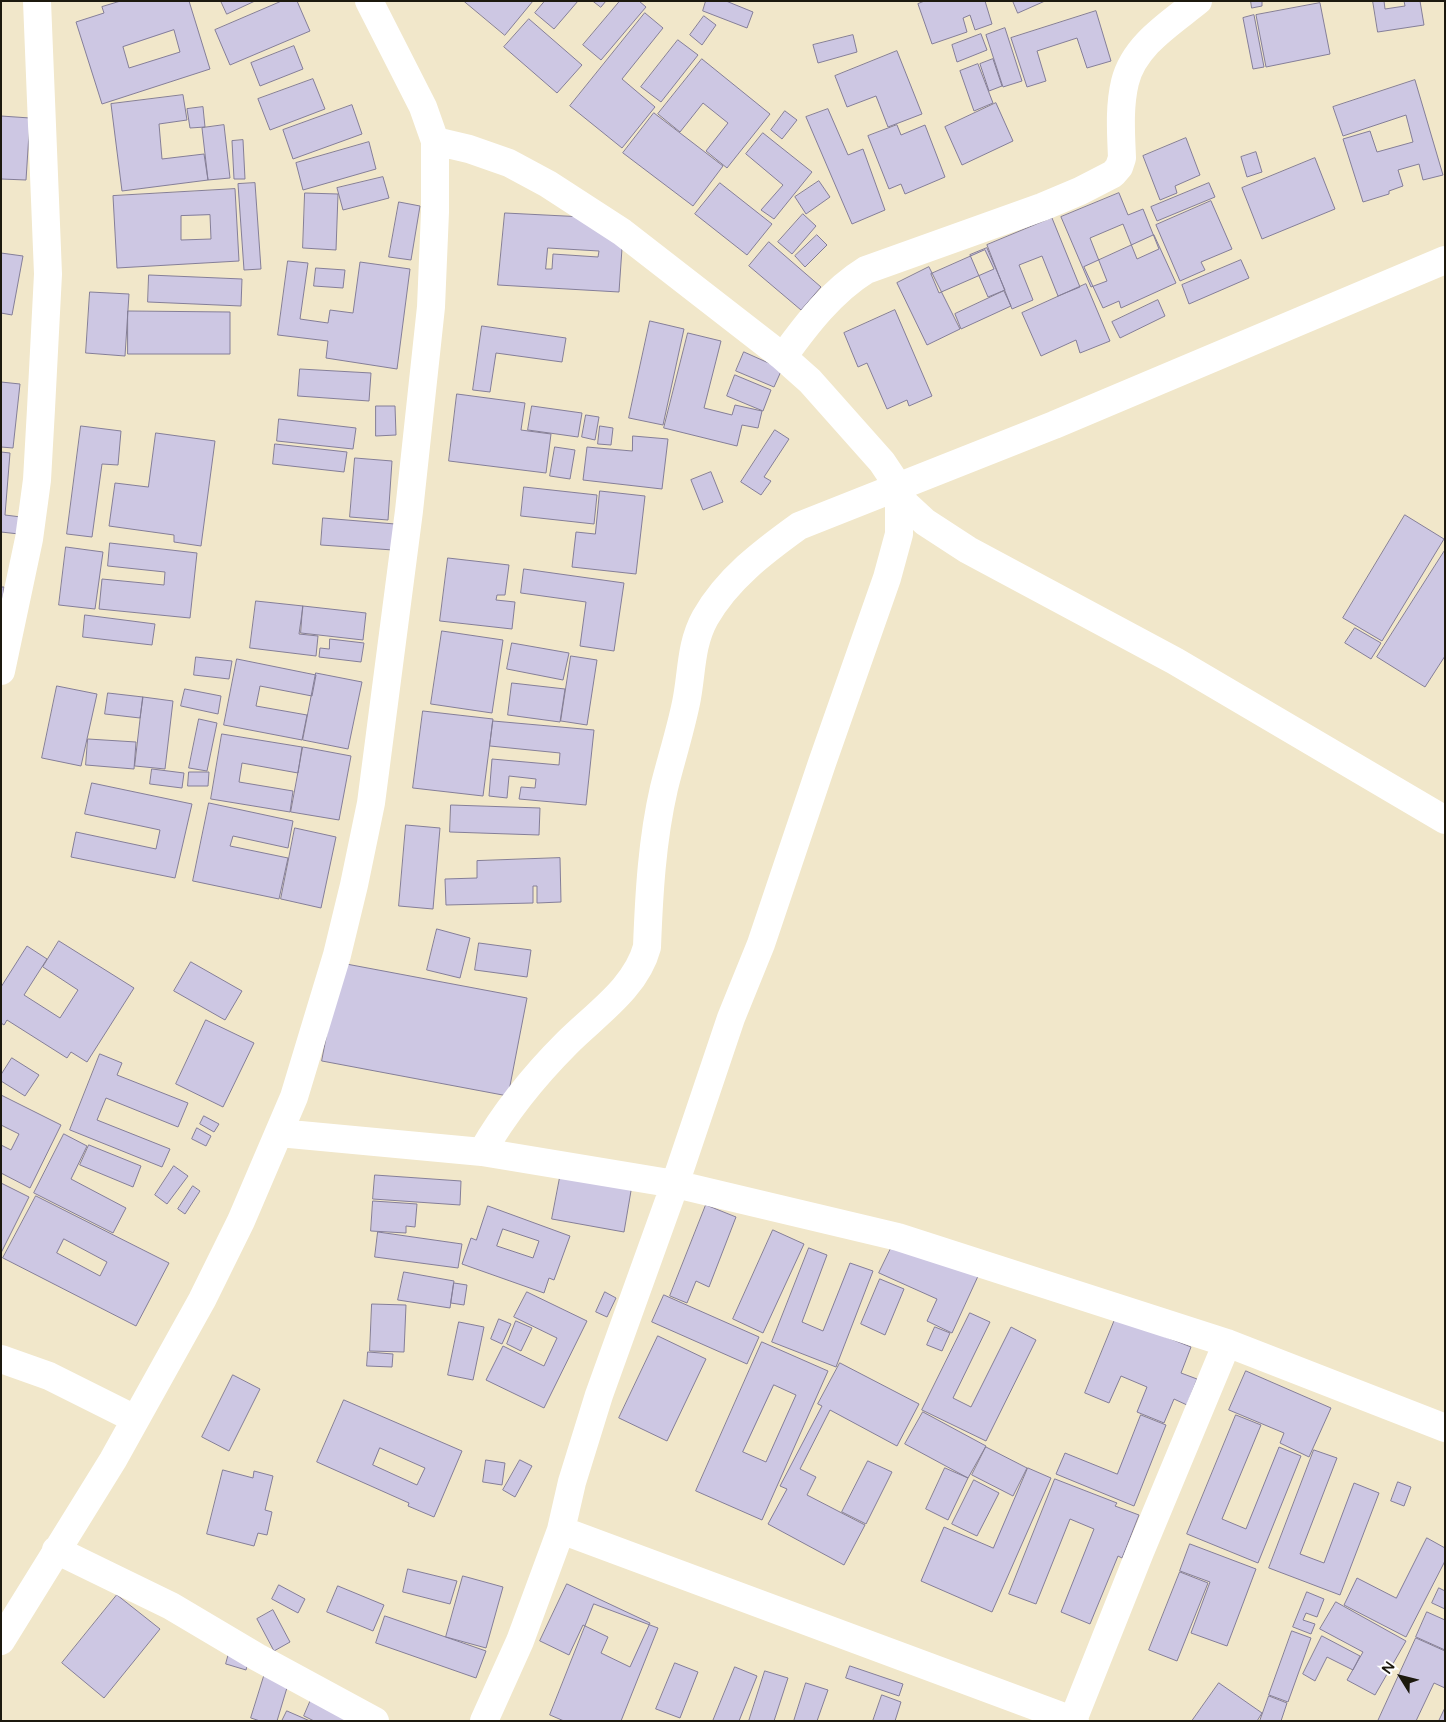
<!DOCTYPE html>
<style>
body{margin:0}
#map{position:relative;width:1446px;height:1722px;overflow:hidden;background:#f1e7ca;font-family:"Varela Round",sans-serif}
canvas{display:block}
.frame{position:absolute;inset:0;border:2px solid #1c190e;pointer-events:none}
.north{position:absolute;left:1376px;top:1652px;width:50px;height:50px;-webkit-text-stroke:4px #fff;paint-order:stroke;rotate:306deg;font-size:14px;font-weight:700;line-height:20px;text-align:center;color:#1c190e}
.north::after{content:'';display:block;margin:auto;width:18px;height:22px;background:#1c190e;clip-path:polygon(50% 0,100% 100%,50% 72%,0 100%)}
</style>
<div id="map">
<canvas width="1446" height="1722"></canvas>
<div class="frame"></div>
<div class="north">N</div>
</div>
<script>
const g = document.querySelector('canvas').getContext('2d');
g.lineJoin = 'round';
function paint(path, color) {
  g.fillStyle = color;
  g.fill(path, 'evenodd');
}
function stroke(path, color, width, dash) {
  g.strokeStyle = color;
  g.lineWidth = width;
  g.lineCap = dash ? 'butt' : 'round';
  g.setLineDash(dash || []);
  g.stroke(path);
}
const building = new Path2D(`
 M 121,1 L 189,1 L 210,69 L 102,104 L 76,22 L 104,13 L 102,7 ZM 174,30 L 180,52 L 129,68 L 123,47 Z
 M 221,1 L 255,1 L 227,14 Z
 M 282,1 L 297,1 L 310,31 L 230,65 L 215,30 Z
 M 464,1 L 533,1 L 505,35 Z
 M 545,1 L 578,1 L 554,29 L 535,13 Z
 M 593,1 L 606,1 L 601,7 Z
 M 620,1 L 639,1 L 646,7 L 601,60 L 583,45 Z
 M 706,1 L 726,1 L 753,12 L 747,28 L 703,11 Z
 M 925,1 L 985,1 L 992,24 L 975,30 L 970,15 L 963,18 L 967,32 L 932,44 L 918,4 Z
 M 1013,1 L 1045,1 L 1018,13 Z
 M 1251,1 L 1262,1 L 1262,6 L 1252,8 Z
 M 1373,1 L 1384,1 L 1385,9 L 1405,6 L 1404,1 L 1420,1 L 1424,25 L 1378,32 Z
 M 1320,3 L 1330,54 L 1266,67 L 1256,15 Z
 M 1096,11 L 1111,61 L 1087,68 L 1077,38 L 1037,51 L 1046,81 L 1027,87 L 1011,38 Z
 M 645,13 L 663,28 L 622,79 L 655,107 L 622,148 L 570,106 Z
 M 1254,15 L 1264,67 L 1253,69 L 1243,18 Z
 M 704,16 L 716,25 L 702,45 L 690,35 Z
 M 529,19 L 582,65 L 557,93 L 504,47 Z
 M 1005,28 L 1022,81 L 1003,87 L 986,35 Z
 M 981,34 L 987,50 L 957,62 L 952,45 Z
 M 853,35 L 857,52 L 818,63 L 813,45 Z
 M 678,40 L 698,55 L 661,102 L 641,87 Z
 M 294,46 L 303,69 L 260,86 L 251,63 Z
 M 897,51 L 922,114 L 888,127 L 876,96 L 847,107 L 835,76 Z
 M 702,59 L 770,114 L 727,168 L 706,151 L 728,123 L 703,103 L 680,132 L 658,114 Z
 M 993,59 L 1002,86 L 989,91 L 980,64 Z
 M 978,64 L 993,103 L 974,111 L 960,71 Z
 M 313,79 L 325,109 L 270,130 L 258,99 Z
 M 1415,80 L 1443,175 L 1423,180 L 1419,164 L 1398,170 L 1403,186 L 1389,191 L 1389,194 L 1363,202 L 1343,139 L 1370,131 L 1377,152 L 1413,142 L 1406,115 L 1343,136 L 1333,107 Z
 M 183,95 L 187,120 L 159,124 L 162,159 L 204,154 L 208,180 L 122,191 L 111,104 Z
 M 996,103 L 1013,141 L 962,165 L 945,127 Z
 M 352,105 L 362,134 L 293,159 L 283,130 Z
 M 203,107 L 205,127 L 190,128 L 187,109 Z
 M 828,109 L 848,155 L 863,149 L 885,210 L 852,224 L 806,117 Z
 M 785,111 L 797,120 L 782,139 L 771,130 Z
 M 654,113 L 723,166 L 693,206 L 623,153 Z
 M 1,116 L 30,118 L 26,180 L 1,179 Z
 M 224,125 L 230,178 L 208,180 L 202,128 Z
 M 897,125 L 901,135 L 925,125 L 945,177 L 905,194 L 901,184 L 889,189 L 868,136 Z
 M 763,133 L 812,172 L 774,219 L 761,210 L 783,185 L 746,154 Z
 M 1186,138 L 1200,175 L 1175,186 L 1177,193 L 1160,200 L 1143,156 Z
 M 243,140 L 245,179 L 234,179 L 232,141 Z
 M 369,142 L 376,169 L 303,190 L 296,163 Z
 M 1256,152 L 1262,172 L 1247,177 L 1241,157 Z
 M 1315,158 L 1335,209 L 1262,239 L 1242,188 Z
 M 383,177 L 389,198 L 343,210 L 337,188 Z
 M 819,181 L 830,197 L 806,214 L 795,197 Z
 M 255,183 L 261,269 L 244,270 L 238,184 Z
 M 720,183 L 772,224 L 747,255 L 695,214 Z
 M 1209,183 L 1215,197 L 1157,221 L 1151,207 Z
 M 235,189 L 239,261 L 117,268 L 113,196 ZM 210,215 L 211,239 L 181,240 L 181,216 Z
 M 305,193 L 338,194 L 336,250 L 303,248 Z
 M 1119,193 L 1128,215 L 1143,209 L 1159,249 L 1137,259 L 1123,224 L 1090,238 L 1107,281 L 1091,287 L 1061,217 Z
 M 1211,201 L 1232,249 L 1201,262 L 1205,270 L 1180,281 L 1156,225 Z
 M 399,202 L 420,206 L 411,260 L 389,257 Z
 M 505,213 L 624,219 L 619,292 L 498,285 ZM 548,248 L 599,251 L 598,257 L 553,254 L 552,269 L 546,269 Z
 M 803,214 L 816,226 L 792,254 L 778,242 Z
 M 1052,218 L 1080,287 L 1058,296 L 1042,256 L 1019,265 L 1033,300 L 1012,309 L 987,245 Z
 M 817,235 L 827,245 L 805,267 L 795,256 Z
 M 1154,235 L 1176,283 L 1121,308 L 1119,301 L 1103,308 L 1084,267 Z
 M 769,242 L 821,287 L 801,310 L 749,266 Z
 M 987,248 L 1005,290 L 988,297 L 970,255 Z
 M 985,250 L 994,269 L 939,293 L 931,274 Z
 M 1,253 L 23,256 L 12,315 L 1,313 Z
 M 1241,260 L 1249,278 L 1189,304 L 1182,285 Z
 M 288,261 L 308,263 L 300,319 L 328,323 L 330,310 L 353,313 L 360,262 L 410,269 L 397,369 L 326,358 L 328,341 L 278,335 Z
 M 929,267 L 960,329 L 927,345 L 897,283 Z
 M 316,268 L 345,270 L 343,288 L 314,286 Z
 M 149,275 L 242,279 L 241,306 L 148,302 Z
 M 1086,284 L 1110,341 L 1080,353 L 1076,340 L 1041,356 L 1022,313 Z
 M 1004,291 L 1011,306 L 961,329 L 955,314 Z
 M 90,292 L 129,294 L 125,356 L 86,353 Z
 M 1158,300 L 1165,316 L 1120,338 L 1112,322 Z
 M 895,310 L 932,396 L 909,406 L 907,400 L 887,409 L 867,363 L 858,367 L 844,333 Z
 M 128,311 L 230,312 L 230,354 L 128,354 Z
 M 650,321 L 684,329 L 663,425 L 629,418 Z
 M 482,326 L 566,338 L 562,362 L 496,353 L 490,392 L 473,390 Z
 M 688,333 L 721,341 L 704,408 L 732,415 L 735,405 L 762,411 L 758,428 L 742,425 L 737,446 L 664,428 Z
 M 744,352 L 782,369 L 774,387 L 736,371 Z
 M 300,369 L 371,373 L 369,401 L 298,396 Z
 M 735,375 L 771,390 L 763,411 L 727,396 Z
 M 1,382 L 20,384 L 13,448 L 1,447 Z
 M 457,394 L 525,403 L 521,430 L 551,434 L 546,473 L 449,461 Z
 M 376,406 L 395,406 L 396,435 L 376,436 Z
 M 532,406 L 582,413 L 578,437 L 528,430 Z
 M 586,415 L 599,417 L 595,440 L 582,437 Z
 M 279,419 L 356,428 L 353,449 L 277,441 Z
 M 81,426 L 121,431 L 118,465 L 102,464 L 92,537 L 67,534 Z
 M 600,426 L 613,428 L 611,445 L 598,444 Z
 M 775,430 L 789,439 L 764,477 L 771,481 L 761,495 L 741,482 Z
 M 156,433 L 215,441 L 201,546 L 174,542 L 174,535 L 109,526 L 115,483 L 148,487 Z
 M 633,436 L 668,439 L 662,489 L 583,480 L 587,447 L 632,451 Z
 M 275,444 L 347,452 L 344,472 L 273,464 Z
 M 555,447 L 575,450 L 570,479 L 550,476 Z
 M 1,452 L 10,453 L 5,515 L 21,517 L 19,534 L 1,532 Z
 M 355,458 L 392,461 L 388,520 L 350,517 Z
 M 711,472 L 723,502 L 703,510 L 691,480 Z
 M 524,487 L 597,495 L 594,524 L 521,516 Z
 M 600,491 L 645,496 L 636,574 L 572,567 L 576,532 L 595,534 Z
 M 1405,515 L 1444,539 L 1382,641 L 1343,618 Z
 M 323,518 L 395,524 L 393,550 L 321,545 Z
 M 110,543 L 197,553 L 190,618 L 99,609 L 102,579 L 164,585 L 165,572 L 108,566 Z
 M 66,547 L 103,552 L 95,609 L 59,605 Z
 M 1445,550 L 1445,656 L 1425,687 L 1377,657 Z
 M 448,558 L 509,565 L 505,595 L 497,595 L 496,600 L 515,602 L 512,629 L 440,621 Z
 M 524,569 L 624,583 L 614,651 L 580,646 L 586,602 L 521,593 Z
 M 1,587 L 4,587 L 2,610 L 1,610 Z
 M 256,601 L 303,606 L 299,634 L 318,636 L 316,656 L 250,648 Z
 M 303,606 L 366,613 L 363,640 L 301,633 Z
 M 85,615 L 155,624 L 152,645 L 83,637 Z
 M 1355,628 L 1381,643 L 1371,659 L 1345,643 Z
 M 442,631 L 503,640 L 492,713 L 431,704 Z
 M 330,639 L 364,643 L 361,662 L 319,657 L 320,648 L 329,649 Z
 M 512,643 L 569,653 L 563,680 L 507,669 Z
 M 571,656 L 597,660 L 587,725 L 561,721 Z
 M 196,657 L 232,661 L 229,679 L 194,675 Z
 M 237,659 L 316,675 L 312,696 L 260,686 L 256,706 L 307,715 L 302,740 L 224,725 Z
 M 316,673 L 362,682 L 348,749 L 303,740 Z
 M 512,683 L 565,689 L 560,722 L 508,715 Z
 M 57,686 L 97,694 L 81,766 L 42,758 Z
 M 185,689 L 221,696 L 218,714 L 181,706 Z
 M 108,693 L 143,697 L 140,718 L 105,714 Z
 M 143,697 L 173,701 L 165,769 L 135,766 Z
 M 423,711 L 493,719 L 483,796 L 413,788 Z
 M 199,719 L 217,723 L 207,771 L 189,768 Z
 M 493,721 L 594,730 L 586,805 L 519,799 L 521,787 L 535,788 L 536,779 L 509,776 L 507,798 L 489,796 L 492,759 L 559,765 L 560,753 L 490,746 Z
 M 222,734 L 302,747 L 298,773 L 242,763 L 239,782 L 293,791 L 290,812 L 211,799 Z
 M 88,739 L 136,742 L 134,769 L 86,765 Z
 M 303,747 L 351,756 L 339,820 L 291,812 Z
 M 152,769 L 184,773 L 182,788 L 150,784 Z
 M 189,772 L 209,772 L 208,786 L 188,786 Z
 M 92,783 L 192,804 L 175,878 L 71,857 L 76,832 L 156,849 L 160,830 L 85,814 Z
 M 209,803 L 293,821 L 288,848 L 233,836 L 230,846 L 288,858 L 279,899 L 193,881 Z
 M 451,805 L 540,808 L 539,835 L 450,832 Z
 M 406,825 L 440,828 L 433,909 L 399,906 Z
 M 295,828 L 336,837 L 321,908 L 281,899 Z
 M 560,858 L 561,902 L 537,903 L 537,886 L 533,886 L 533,903 L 446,905 L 445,879 L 477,878 L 477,861 Z
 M 437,929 L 470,938 L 460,978 L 427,970 Z
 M 59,941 L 134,988 L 87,1062 L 71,1052 L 67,1058 L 7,1020 L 4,1025 L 1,1023 L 1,987 L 27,946 L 47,959 L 24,995 L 60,1018 L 78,990 L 43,967 Z
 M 479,943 L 531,950 L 527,977 L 475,970 Z
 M 191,962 L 242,991 L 225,1020 L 174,991 Z
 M 341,963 L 527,998 L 508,1096 L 322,1061 Z
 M 206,1020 L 254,1043 L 223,1107 L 176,1084 Z
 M 100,1054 L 122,1063 L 117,1075 L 188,1103 L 178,1127 L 106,1098 L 97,1120 L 170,1149 L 162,1167 L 70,1130 Z
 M 12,1058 L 39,1075 L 25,1096 L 1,1081 L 1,1075 Z
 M 1,1095 L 61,1125 L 30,1188 L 1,1173 L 1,1145 L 11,1150 L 19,1134 L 1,1125 Z
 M 204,1116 L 219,1124 L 214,1132 L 200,1124 Z
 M 197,1128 L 211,1136 L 206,1146 L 192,1139 Z
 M 64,1134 L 87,1146 L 71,1179 L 126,1208 L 113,1233 L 34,1193 Z
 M 89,1145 L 141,1166 L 133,1187 L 80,1165 Z
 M 174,1166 L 188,1176 L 167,1204 L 155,1195 Z
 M 562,1167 L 633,1179 L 624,1232 L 552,1219 Z
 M 375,1175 L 461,1181 L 460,1205 L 373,1199 Z
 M 1,1183 L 29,1197 L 1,1253 Z
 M 193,1186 L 200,1191 L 185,1214 L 178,1209 Z
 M 36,1196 L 169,1263 L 136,1326 L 3,1258 ZM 64,1239 L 107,1262 L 100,1276 L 57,1253 Z
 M 373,1201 L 417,1204 L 415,1227 L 406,1226 L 406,1233 L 371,1231 Z
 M 706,1205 L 736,1217 L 709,1287 L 696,1281 L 687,1303 L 670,1296 Z
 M 488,1206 L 570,1236 L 554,1280 L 549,1278 L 544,1293 L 462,1264 L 471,1238 L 476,1240 ZM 503,1229 L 539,1241 L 533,1258 L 497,1246 Z
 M 773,1230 L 804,1244 L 763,1333 L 733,1319 Z
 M 378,1232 L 462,1244 L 458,1268 L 375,1257 Z
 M 897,1236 L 979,1274 L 952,1333 L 927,1321 L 937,1299 L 879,1273 Z
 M 809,1248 L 827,1255 L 802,1322 L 823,1331 L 850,1263 L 873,1271 L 836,1367 L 772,1342 Z
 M 404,1272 L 454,1281 L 450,1308 L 398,1300 Z
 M 880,1279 L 904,1289 L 885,1335 L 861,1324 Z
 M 454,1283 L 467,1285 L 464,1305 L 451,1303 Z
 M 527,1292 L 587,1321 L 544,1408 L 486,1380 L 503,1346 L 544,1366 L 557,1338 L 514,1317 Z
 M 605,1292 L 616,1298 L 607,1317 L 596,1312 Z
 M 664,1295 L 759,1337 L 747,1364 L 652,1322 Z
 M 372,1304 L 406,1305 L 404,1352 L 370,1351 Z
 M 970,1313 L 990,1322 L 953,1398 L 971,1407 L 1011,1327 L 1036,1340 L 986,1441 L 922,1410 Z
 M 1116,1317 L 1191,1347 L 1181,1373 L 1197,1379 L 1187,1405 L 1174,1399 L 1164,1423 L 1137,1412 L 1147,1387 L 1121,1376 L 1109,1403 L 1085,1393 Z
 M 499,1319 L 511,1324 L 502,1344 L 491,1339 Z
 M 516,1321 L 532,1328 L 521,1351 L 507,1344 Z
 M 459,1322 L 484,1327 L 473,1380 L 448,1375 Z
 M 935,1327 L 950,1333 L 942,1351 L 927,1345 Z
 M 658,1336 L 706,1359 L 667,1441 L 619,1418 Z
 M 762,1342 L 828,1371 L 762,1520 L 696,1491 ZM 774,1385 L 796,1395 L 766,1462 L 743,1452 Z
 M 368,1352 L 393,1354 L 392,1367 L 367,1366 Z
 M 840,1363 L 919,1404 L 897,1446 L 830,1410 L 800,1469 L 816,1477 L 807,1495 L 865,1525 L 844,1565 L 768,1524 L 787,1489 L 780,1486 L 822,1406 L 818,1404 Z
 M 1246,1371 L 1331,1408 L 1309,1457 L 1280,1443 L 1284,1433 L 1229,1410 Z
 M 233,1375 L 260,1389 L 229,1451 L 202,1437 Z
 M 344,1400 L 462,1451 L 434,1517 L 408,1506 L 409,1503 L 317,1462 ZM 380,1448 L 425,1468 L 417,1485 L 373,1465 Z
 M 923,1412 L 986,1446 L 968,1478 L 905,1444 Z
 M 1141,1415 L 1166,1425 L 1134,1506 L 1056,1474 L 1065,1453 L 1117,1474 Z
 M 1236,1415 L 1261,1425 L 1222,1519 L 1246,1529 L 1279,1447 L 1301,1456 L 1258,1563 L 1187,1534 Z
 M 986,1447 L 1027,1468 L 1013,1496 L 972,1475 Z
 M 1314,1450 L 1337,1458 L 1300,1554 L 1324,1563 L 1354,1483 L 1379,1493 L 1340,1595 L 1269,1568 Z
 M 486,1460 L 505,1463 L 502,1485 L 483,1482 Z
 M 520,1460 L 532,1466 L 515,1497 L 503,1490 Z
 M 868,1461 L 892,1472 L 866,1524 L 842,1512 Z
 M 945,1468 L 968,1478 L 948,1520 L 926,1509 Z
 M 1028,1468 L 1051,1478 L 992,1612 L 921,1581 L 944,1527 L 993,1548 Z
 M 223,1470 L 253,1478 L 254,1471 L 273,1476 L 265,1510 L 272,1512 L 267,1535 L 258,1533 L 254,1546 L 207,1534 Z
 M 1055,1479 L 1117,1503 L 1115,1506 L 1139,1515 L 1122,1558 L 1118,1556 L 1090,1624 L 1061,1612 L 1094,1529 L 1070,1519 L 1036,1604 L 1009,1594 Z
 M 974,1480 L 999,1493 L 977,1536 L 952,1524 Z
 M 1398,1482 L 1411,1487 L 1404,1506 L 1391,1501 Z
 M 1427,1538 L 1445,1548 L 1445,1561 L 1406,1637 L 1344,1605 L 1357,1578 L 1396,1598 Z
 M 1190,1544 L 1256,1569 L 1227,1646 L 1191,1633 L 1210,1582 L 1180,1571 Z
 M 408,1569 L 457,1581 L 450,1604 L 403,1592 Z
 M 1180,1572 L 1208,1583 L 1177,1661 L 1149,1650 Z
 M 463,1576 L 503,1587 L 486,1648 L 446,1637 Z
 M 567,1584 L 650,1623 L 630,1667 L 601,1653 L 608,1637 L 583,1625 L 569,1655 L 540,1641 Z
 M 279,1585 L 305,1599 L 298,1613 L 272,1599 Z
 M 338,1586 L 384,1605 L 373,1631 L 327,1612 Z
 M 1439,1588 L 1445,1591 L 1445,1609 L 1432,1603 Z
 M 1307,1592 L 1324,1599 L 1317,1617 L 1306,1613 L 1303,1620 L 1315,1624 L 1311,1634 L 1293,1627 Z
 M 117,1595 L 160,1629 L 104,1698 L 62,1663 Z
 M 1336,1602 L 1406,1641 L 1375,1695 L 1347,1680 L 1363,1652 L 1320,1629 Z
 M 594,1604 L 658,1628 L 621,1721 L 564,1721 L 550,1715 Z
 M 273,1610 L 290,1642 L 274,1651 L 257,1619 Z
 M 1427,1612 L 1445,1620 L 1445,1650 L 1416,1637 Z
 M 385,1616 L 486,1651 L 476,1678 L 376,1643 Z
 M 1292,1631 L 1311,1638 L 1288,1702 L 1269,1695 Z
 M 1322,1636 L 1360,1656 L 1353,1670 L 1327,1657 L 1315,1681 L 1303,1674 Z
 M 1416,1638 L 1445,1651 L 1445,1688 L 1434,1683 L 1416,1721 L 1378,1721 Z
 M 229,1653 L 249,1658 L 246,1670 L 226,1664 Z
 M 675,1663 L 698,1672 L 680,1718 L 656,1709 Z
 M 850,1666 L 903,1684 L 899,1696 L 846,1678 Z
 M 735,1667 L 757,1676 L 739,1721 L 713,1721 Z
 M 765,1671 L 788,1678 L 774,1721 L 749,1721 Z
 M 265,1673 L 289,1681 L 277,1721 L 260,1721 L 251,1718 Z
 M 806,1683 L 828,1690 L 817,1721 L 794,1721 Z
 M 1219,1683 L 1262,1713 L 1257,1721 L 1192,1721 Z
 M 313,1695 L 360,1721 L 314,1721 L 304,1716 Z
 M 882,1695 L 901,1702 L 895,1721 L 873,1721 Z
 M 1269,1696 L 1287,1703 L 1281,1721 L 1260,1721 Z
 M 1445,1708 L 1445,1721 L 1439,1721 Z
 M 287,1711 L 310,1721 L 282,1721 Z`);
paint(building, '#cdc7e3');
stroke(building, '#847e98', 1);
stroke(new Path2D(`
 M 435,141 L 469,149 L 509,163 L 548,184 L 622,232 L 783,357 L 810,381 L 882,462 L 898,486 L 899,498 L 899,534 L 887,578 L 822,763 L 761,944 L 731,1018 L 675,1184 L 599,1395 L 572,1482 L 561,1530 L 520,1641 L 484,1721
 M 783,357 C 806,325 832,291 866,270 L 1042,207 L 1080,191 L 1113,174 L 1119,167 L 1122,158 C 1121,133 1119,107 1125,82 C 1134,45 1171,23 1198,1
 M 899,498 L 925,522 L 968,550 L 1175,661 L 1445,820
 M 1,671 L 29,539 L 37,480 L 41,409 L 48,274 L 37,1
 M 279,1133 L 482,1152 L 675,1184 L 898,1237 L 1227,1343 L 1445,1428
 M 482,1152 C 505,1112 535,1075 567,1043 C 596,1014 636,988 647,947 C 649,894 652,840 664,788 C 671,760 680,732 686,703 C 692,675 690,645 705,618 C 727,579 763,552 799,526 L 1054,425 L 1445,260
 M 1,1359 L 49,1376 L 135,1419
 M 561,1530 L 1075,1721
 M 56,1550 L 171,1606 L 257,1657 L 375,1721
 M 1,1641 L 113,1460 L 202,1300 L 241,1221 L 294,1097 L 337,955 L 354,885 L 371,803 L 409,511 L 431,307 L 435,212 L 435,141 L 423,107 L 369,1
 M 1073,1720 L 1140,1552 L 1227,1343`), '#fff', 28);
</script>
